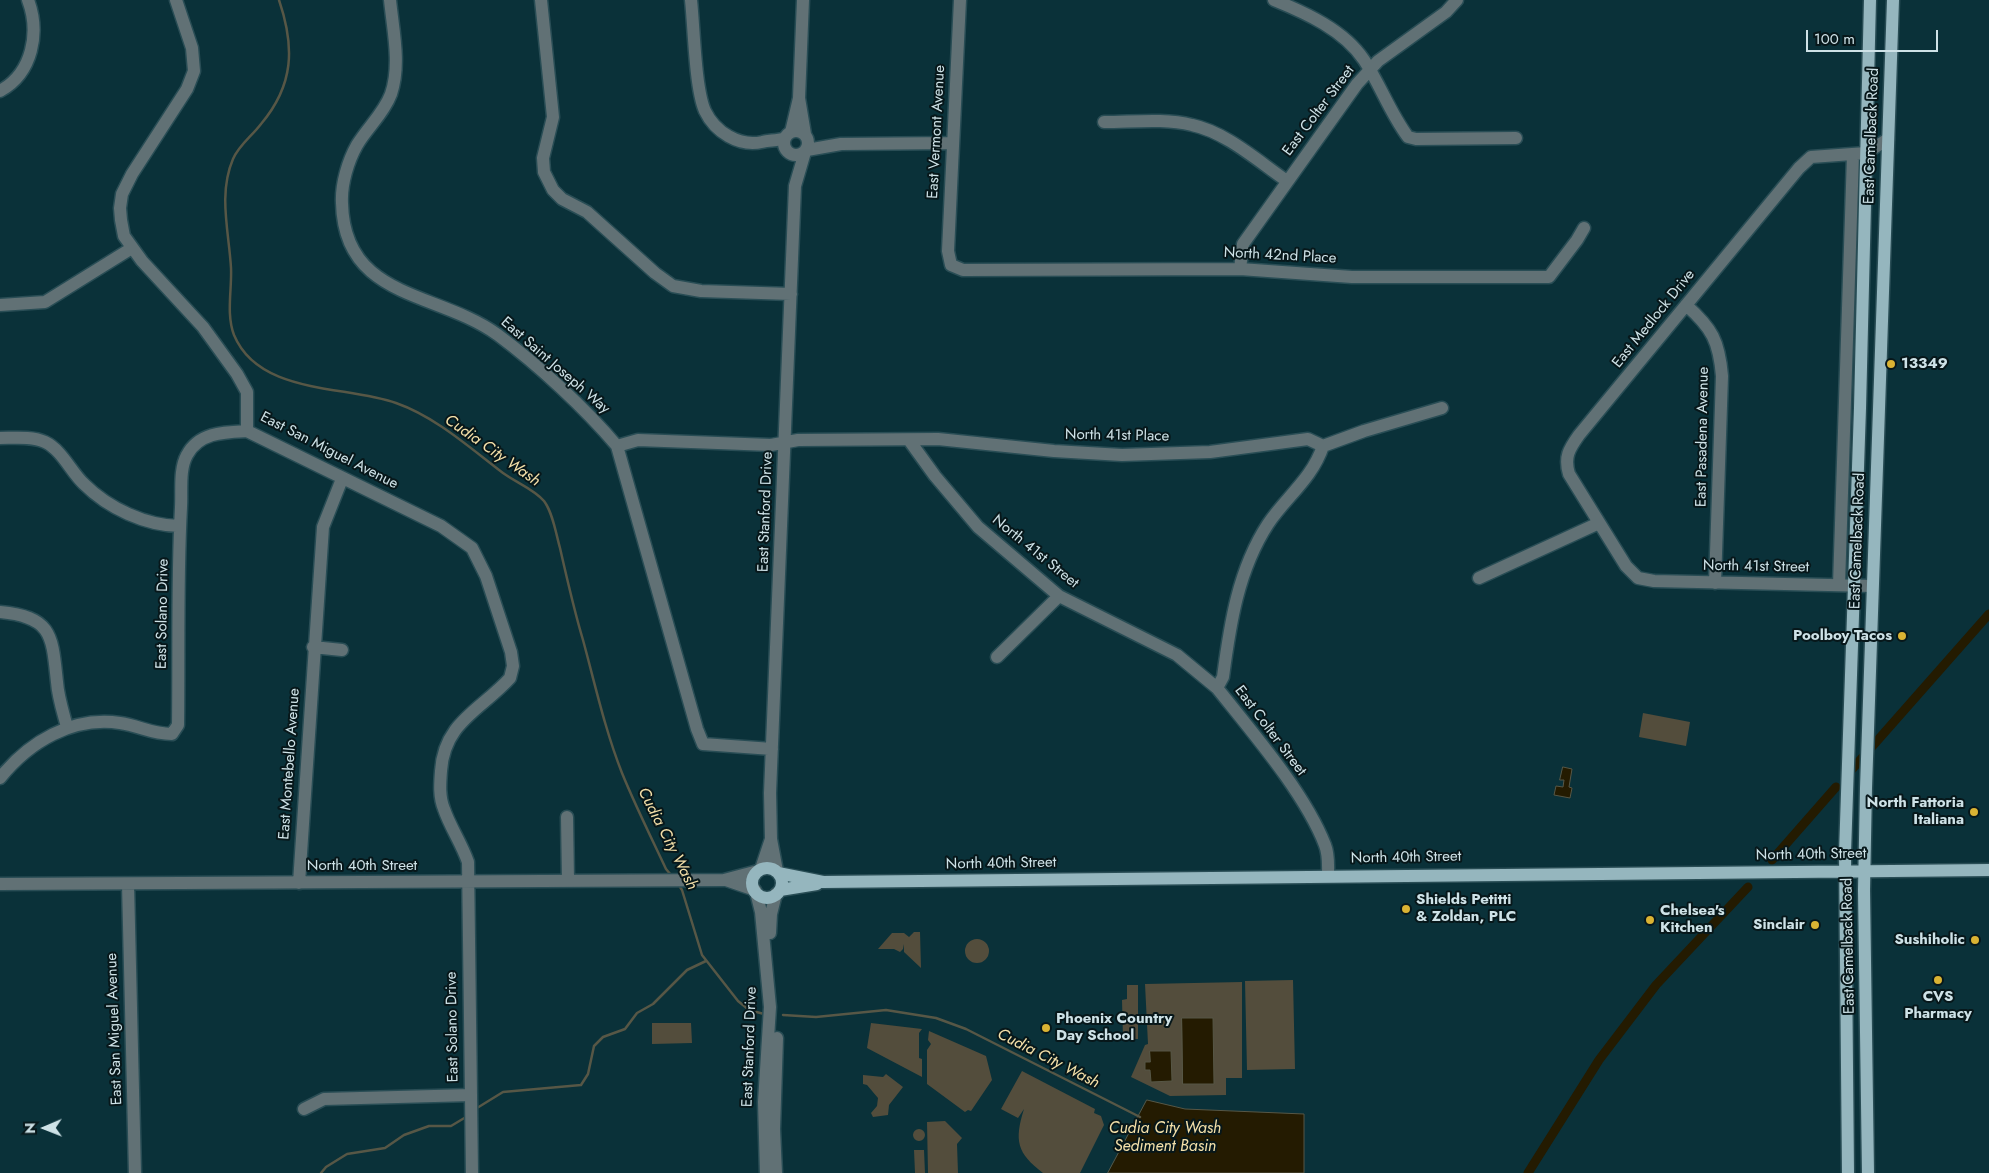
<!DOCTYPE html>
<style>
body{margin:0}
#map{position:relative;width:1989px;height:1173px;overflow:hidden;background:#0a3139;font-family:Jost,sans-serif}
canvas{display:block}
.north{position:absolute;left:20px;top:1103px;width:50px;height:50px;-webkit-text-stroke:4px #07171a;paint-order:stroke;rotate:269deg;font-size:14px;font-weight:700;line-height:20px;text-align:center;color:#cee2e7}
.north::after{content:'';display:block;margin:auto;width:18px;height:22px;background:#cee2e7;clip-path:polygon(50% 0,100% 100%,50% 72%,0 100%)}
.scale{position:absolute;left:1806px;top:30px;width:132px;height:22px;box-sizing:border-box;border:2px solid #cee2e7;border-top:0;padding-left:6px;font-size:15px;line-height:18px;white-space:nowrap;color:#cee2e7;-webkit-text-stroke:4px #07171a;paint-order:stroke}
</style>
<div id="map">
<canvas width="1989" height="1173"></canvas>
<div class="north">N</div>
<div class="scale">100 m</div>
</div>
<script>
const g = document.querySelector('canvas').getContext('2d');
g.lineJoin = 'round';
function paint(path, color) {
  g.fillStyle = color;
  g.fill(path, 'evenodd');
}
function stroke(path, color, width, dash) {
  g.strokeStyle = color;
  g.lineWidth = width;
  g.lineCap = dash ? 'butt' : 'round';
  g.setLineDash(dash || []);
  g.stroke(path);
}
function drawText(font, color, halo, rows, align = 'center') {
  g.font = font + ' Jost,sans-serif';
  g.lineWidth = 4;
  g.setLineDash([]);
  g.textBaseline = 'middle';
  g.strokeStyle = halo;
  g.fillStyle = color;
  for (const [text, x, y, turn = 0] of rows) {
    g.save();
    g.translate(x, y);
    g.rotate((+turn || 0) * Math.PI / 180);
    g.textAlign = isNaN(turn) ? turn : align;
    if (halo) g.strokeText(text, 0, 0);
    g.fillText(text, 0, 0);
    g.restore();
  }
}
paint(new Path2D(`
 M 1643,713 L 1690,722 L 1686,746 L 1639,737 Z
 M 914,932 L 920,932 L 921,968 L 904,952 L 904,944 L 903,949 L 900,952 L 894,949 L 878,949 L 892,933 L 904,933 L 909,937 Z
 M965 951a12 12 0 1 1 24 0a12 12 0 1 1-24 0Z
 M 1293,980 L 1295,1069 L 1247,1070 L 1245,981 Z
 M 1242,982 L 1242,1078 L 1226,1078 L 1226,1095 L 1170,1096 L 1131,1077 L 1145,1045 L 1148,1044 L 1145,984 Z
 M 1127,985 L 1138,985 L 1138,1039 L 1123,1039 L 1122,1000 L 1127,999 Z
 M 652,1023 L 691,1023 L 692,1043 L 652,1044 Z
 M 871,1023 L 922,1029 L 919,1033 L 919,1058 L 922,1059 L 922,1077 L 867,1048 Z
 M 929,1031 L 986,1056 L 992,1080 L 971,1111 L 968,1110 L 965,1112 L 927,1084 L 927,1050 L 931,1044 L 928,1040 Z
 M 1022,1071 L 1095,1109 L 1094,1113 L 1101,1116 L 1104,1125 L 1080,1173 L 1043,1173 C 1017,1153 1014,1141 1024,1109 L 1018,1118 L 1001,1109 Z
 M 886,1074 L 903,1087 L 889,1105 L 888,1115 L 873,1117 L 871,1113 L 877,1106 L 878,1098 L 867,1085 L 863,1084 L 863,1075 L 883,1077 Z
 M 945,1121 L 962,1138 L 957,1144 L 958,1173 L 928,1173 L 927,1122 Z
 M913 1135a6 6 0 1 1 12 0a6 6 0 1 1-12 0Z
 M 914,1150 L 924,1150 L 925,1173 L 915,1173 Z`), '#534d3c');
const water = new Path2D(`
 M 1563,767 L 1572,769 L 1569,787 L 1572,788 L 1570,798 L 1554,795 L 1556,786 L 1563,787 L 1564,780 L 1560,780 Z
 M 1182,1018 L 1213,1018 L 1214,1084 L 1183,1084 Z
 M 1150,1051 L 1171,1051 L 1172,1081 L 1151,1082 L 1150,1070 L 1145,1070 L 1145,1062 L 1150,1062 Z
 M 1147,1100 L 1185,1109 L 1304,1114 L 1304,1173 L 1108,1173 Z`);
paint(water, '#241b01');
stroke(water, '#575746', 1);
stroke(new Path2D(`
 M 279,0 C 295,47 294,85 261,124 C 252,136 239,145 233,159 C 218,194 229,232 231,268 C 232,290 226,314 234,335 C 259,395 345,385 396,403 C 436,417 470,448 503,473 C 515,482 534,489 544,501 C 553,513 556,534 560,548 C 567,579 574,610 583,640 C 595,684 605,730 622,773 C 635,805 651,837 666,869 L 671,875
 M 678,884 L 682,890 L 702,955 L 738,1001 L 749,1010 L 764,1014
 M 783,1015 L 816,1017 L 886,1010 L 936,1018 L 966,1029 L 1140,1117
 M 477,1108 L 503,1092 L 581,1085 L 588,1074 L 594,1046 L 603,1037 L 625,1029 L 637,1013 L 653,1004 L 687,970 L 706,961
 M 321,1173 L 326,1167 L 347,1154 L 385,1148 L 404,1135 L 429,1126 L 451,1126 L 466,1117`), '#575746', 2.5);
stroke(new Path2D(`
 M 1847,775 L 1989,614
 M 1772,860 L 1836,787
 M 1528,1173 L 1599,1060 L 1656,985 L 1748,887`), '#241b01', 9);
const minor = new Path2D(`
 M 176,0 L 192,48 L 194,71 L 187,89 L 132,174 L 122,194 L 120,208 L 121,220 L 124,236 L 142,261 L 203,327 L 237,374 L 247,392 L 247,431 L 441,526 L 472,548 L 486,576 L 511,652 L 513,666 L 510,678 C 481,710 444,722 441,771 C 440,784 439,797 444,809 C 450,827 461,842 468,862 L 472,1173
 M 390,0 C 393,30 401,65 391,94 C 384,113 368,127 357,145 C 348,161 341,184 342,203 C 344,300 438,291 498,335 C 537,364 585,408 617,446 L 697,729 L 703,744 L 772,749
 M 541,0 L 553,117 L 543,158 L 544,172 L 553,190 L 562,199 L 587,212 L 655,273 L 673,286 L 701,291 L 791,294
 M 691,0 C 694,27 695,89 705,111 C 715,132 739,147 762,142 C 770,140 777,141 785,138
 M 960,0 L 948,251 L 951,265 L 963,270 L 1240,269 L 1352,277 L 1549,277 L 1577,240 L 1584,228
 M 1274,0 C 1306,13 1344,30 1364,60 C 1380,84 1390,113 1408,137 L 1416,139 L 1516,138
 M 0,91 C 33,73 40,32 28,0
 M 799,98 L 805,134
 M 1104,122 C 1133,122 1164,118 1192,125 C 1226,132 1259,162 1287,181
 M784 143a12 12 0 1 1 24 0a12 12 0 1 1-24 0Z
 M 791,132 L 799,98 L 803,0
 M 807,150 L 841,144 L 953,143
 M 1240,269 L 1243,244 L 1357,84 L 1378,61 L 1446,12 L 1457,0
 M 0,305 L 45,302 L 132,248
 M 1686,305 C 1712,328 1719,341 1722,376 L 1715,583
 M 0,438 C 14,438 32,436 45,442 C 62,450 71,472 84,484 C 108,508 146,526 180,526
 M 909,440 L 935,476 L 978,527 L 1059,596 L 1177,655 L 1217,688
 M 617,446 L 638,440 L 771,445 L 798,440 L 938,439 L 1054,451 L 1122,455 L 1210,452 L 1308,439 L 1323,446 L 1364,431 L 1442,408
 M 1323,446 C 1312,479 1286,497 1268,524 C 1238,570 1230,624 1223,677 L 1217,688 C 1252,732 1305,793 1325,845 C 1329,855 1328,865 1328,875
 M 1479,578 L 1599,523
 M 1839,585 L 1853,155
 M 1872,586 L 1654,581 L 1638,578 L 1626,566 L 1569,474 C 1564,457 1569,449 1579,435 L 1799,168 L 1811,157 L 1866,153 L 1888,139
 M 0,612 C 53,617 52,636 57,682 C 58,697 63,712 67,727
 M 313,647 L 342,650
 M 997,657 L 1059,596
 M 0,778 C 29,742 72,716 120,723 C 140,726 151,734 172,734 L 178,725 C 179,653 177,580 181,507 C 182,491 179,469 187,455 C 199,432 225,432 247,431
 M 567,817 L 568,880
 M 761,869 L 771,839
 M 777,871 L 771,839 L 770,793 L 795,186 L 805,152
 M 726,880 L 755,890
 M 299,883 L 323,527 L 342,479
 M 0,884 L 724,880 L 758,871
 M 128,884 L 135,1173
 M 756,892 L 761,912 L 770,1007 L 764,1102 L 766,1173
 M 770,933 L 771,914 L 776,894
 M 304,1109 L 324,1099 L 471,1095
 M 776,1173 L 774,1129 L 777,1038`);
const major = new Path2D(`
 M752 883a15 15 0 1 1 30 0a15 15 0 1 1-30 0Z
 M 778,873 L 823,882 L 1989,870
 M 780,890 L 817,884
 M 1848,1173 L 1845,853 L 1860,408 L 1870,0
 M 1868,1173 L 1864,890 L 1866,788 L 1893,0`);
stroke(minor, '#294d55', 15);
stroke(major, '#294d55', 15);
stroke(minor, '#617175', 12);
stroke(major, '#95b6be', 12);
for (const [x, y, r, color] of [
 [1891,364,5,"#dab333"],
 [1902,636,5,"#dab333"],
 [1974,812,5,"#dab333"],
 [1406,909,5,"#dab333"],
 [1650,920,5,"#dab333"],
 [1815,925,5,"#dab333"],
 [1975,940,5,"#dab333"],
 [1938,980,5,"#dab333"],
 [1046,1028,5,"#dab333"]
]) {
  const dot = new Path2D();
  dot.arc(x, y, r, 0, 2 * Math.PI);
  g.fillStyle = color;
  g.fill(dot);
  stroke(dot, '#07171a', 2);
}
drawText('15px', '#cee2e7', '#07171a', [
 ["East Colter Street",1319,111,-53],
 ["East Vermont Avenue",937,132,-87],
 ["East Camelback Road",1872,136,-88],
 ["North 42nd Place",1280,256,3],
 ["East Medlock Drive",1654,319,-51],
 ["East Saint Joseph Way",555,366,41],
 ["North 41st Place",1117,436,1],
 ["East Pasadena Avenue",1703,437,-89],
 ["East San Miguel Avenue",329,451,27],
 ["East Stanford Drive",766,512,-88],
 ["East Camelback Road",1858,541,-88],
 ["North 41st Street",1035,552,39],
 ["North 41st Street",1756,567,1],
 ["East Solano Drive",163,614,-89],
 ["East Colter Street",1270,731,53],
 ["East Montebello Avenue",290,764,-86],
 ["North 40th Street",1811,855,-1],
 ["North 40th Street",1406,858,-1],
 ["North 40th Street",1001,864,-1],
 ["North 40th Street",362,866],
 ["East Camelback Road",1849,946,-91],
 ["East Solano Drive",453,1027,-91],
 ["East San Miguel Avenue",115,1029,-92],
 ["East Stanford Drive",750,1047,-88]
]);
drawText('bold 15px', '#cee2e7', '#07171a', [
 ["13349",1901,364],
 ["Poolboy Tacos",1892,636,"right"],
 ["North Fattoria",1964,803,"right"],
 ["Italiana",1964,820,"right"],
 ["Shields Petitti",1416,900],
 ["& Zoldan, PLC",1416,917],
 ["Chelsea's",1660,911],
 ["Kitchen",1660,928],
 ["Sinclair",1805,925,"right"],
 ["Sushiholic",1965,940,"right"],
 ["CVS",1938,997,"center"],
 ["Pharmacy",1938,1014,"center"],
 ["Phoenix Country",1056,1019],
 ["Day School",1056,1036]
], 'left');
drawText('italic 16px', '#f4e0a9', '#07171a', [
 ["Cudia City Wash",492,451,35],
 ["Cudia City Wash",667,839,63],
 ["Cudia City Wash",1048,1059,27],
 ["Cudia City Wash",1165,1129],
 ["Sediment Basin",1165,1147]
]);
</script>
